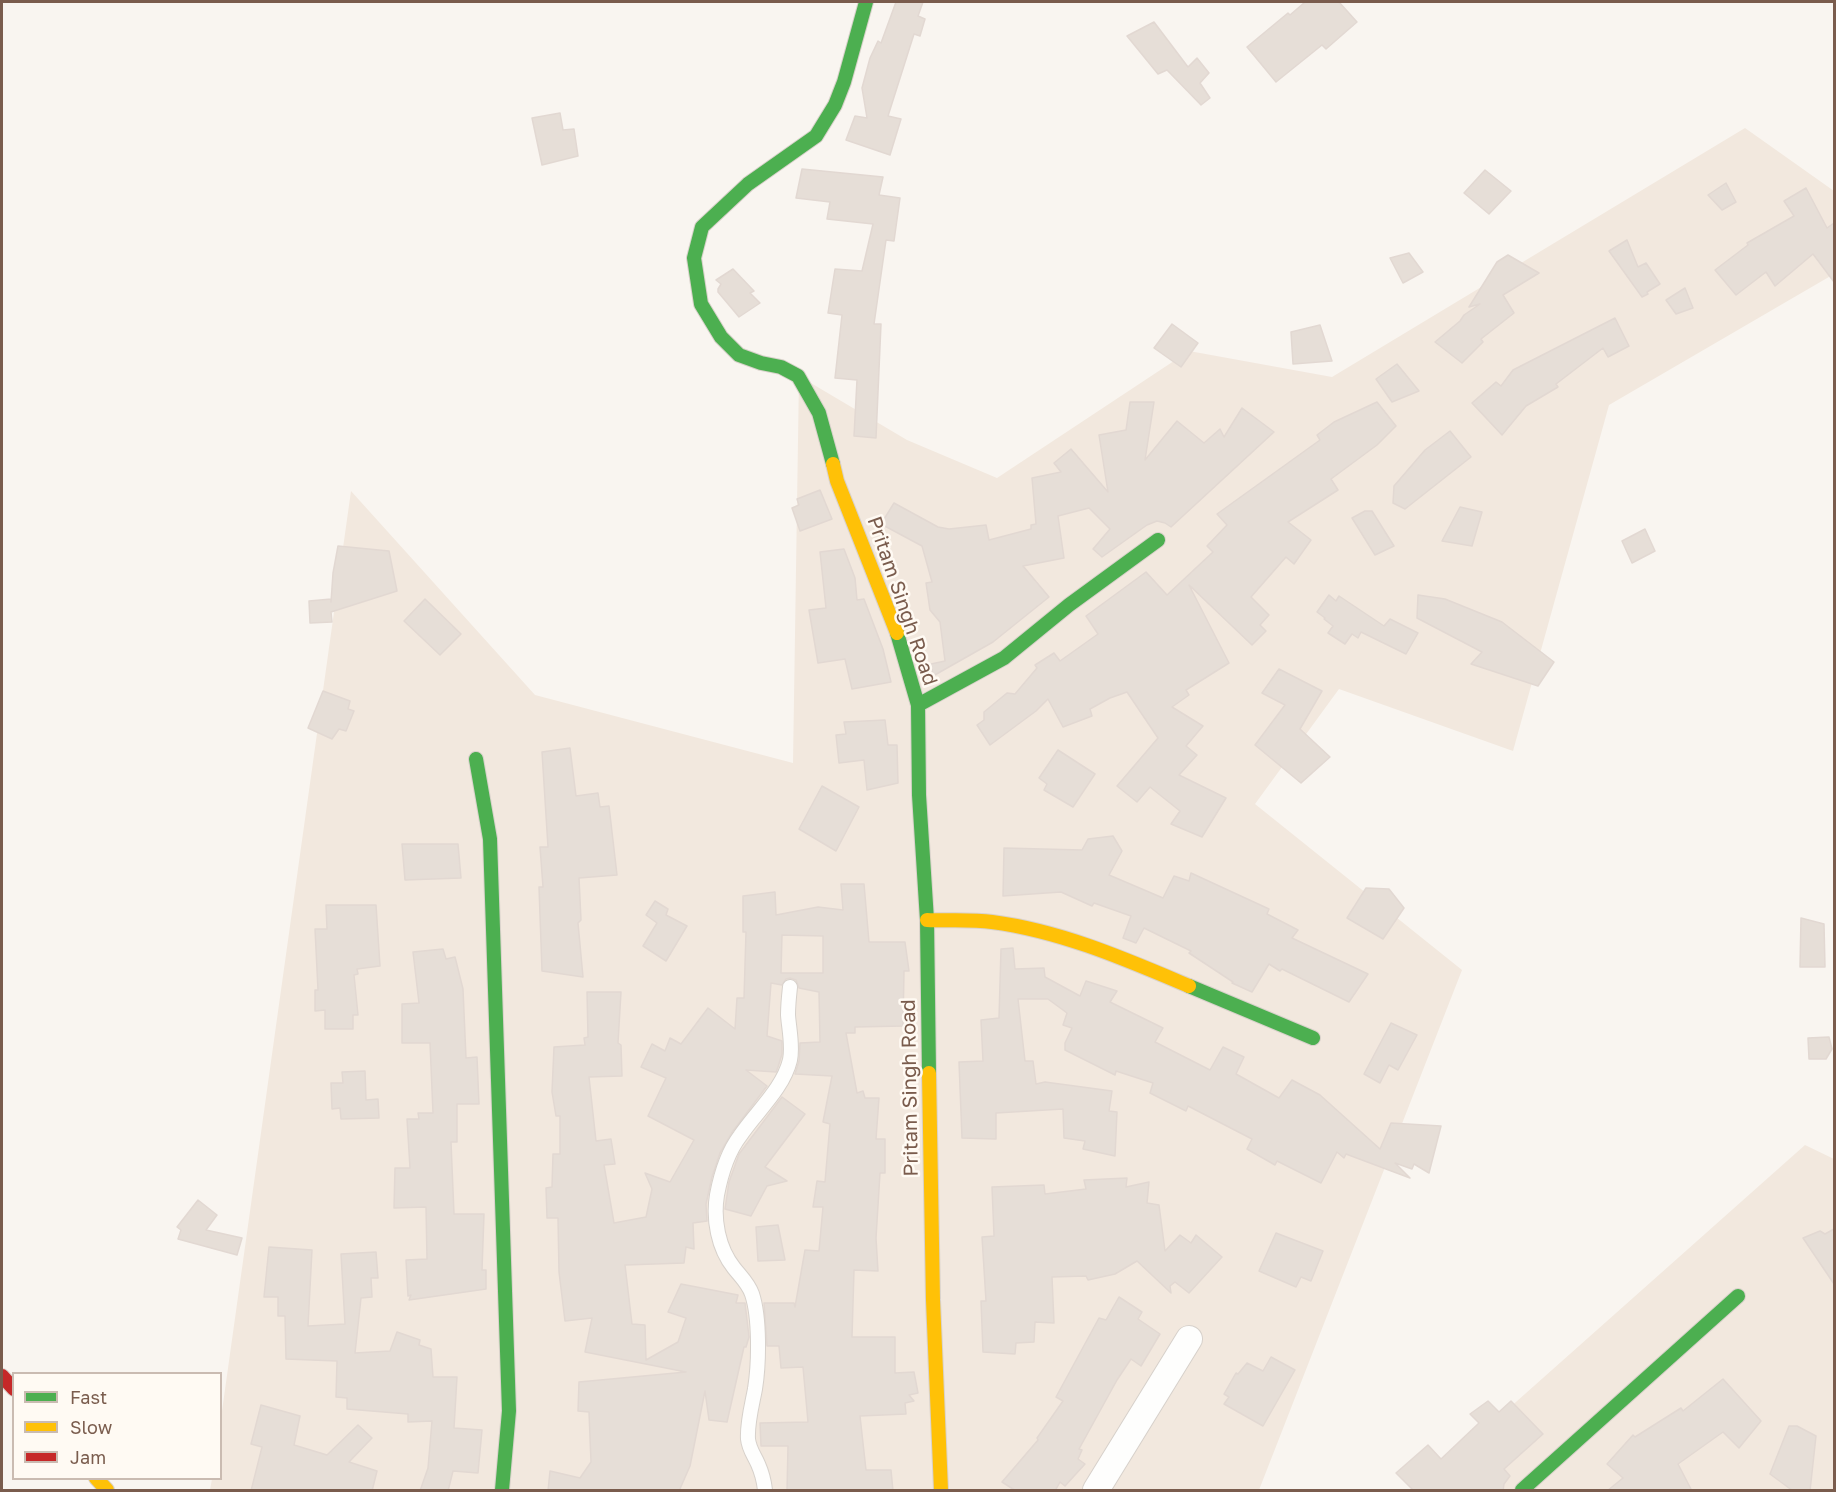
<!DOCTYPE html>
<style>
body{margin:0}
#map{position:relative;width:1836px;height:1492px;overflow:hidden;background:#f9f5f0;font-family:"Golos Text",sans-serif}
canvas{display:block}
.frame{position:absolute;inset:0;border:3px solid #7a5c4d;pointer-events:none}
.legend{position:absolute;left:12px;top:1372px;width:210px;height:108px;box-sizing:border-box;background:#fffaf3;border:2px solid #cabbb1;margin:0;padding:8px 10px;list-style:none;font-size:18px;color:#7a5c4d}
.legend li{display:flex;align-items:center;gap:12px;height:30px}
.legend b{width:30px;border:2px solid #cabbb1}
</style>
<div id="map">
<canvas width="1836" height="1492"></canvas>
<div class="frame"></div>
<ul class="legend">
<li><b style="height:8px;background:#4caf50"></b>Fast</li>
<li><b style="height:8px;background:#ffc107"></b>Slow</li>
<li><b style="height:8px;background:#c62828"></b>Jam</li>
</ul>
</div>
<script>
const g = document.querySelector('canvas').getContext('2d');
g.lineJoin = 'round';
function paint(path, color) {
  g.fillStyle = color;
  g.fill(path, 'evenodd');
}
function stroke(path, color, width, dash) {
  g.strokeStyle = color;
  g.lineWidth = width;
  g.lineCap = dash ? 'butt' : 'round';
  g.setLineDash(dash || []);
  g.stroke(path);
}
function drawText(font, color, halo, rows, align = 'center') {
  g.font = font + ' "Golos Text",sans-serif';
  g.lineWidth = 5;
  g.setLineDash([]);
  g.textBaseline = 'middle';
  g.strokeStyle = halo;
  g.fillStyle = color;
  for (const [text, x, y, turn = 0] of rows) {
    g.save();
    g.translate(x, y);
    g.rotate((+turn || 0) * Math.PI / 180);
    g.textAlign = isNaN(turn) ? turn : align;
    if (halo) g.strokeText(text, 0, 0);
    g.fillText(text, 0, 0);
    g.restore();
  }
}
paint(new Path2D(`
 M 1745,128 L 1834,191 L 1834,274 L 1609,405 L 1513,751 L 1339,689 L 1255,804 L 1462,970 L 1259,1490 L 210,1490 L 212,1479 L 220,1478 L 221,1418 L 351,491 L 535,695 L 793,763 L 799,376 L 907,440 L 997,478 L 1189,351 L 1332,377 Z
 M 1805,1145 L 1834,1159 L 1834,1490 L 1417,1490 Z`), '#f2e8de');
const building = new Path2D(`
 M 896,2 L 923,2 L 918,16 L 925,19 L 920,36 L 914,34 L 888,116 L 901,119 L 890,155 L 846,140 L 855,116 L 867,118 L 862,88 L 870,58 L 878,41 L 881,43 Z
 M 1305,2 L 1339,2 L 1357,22 L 1326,49 L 1322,45 L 1276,82 L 1247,47 L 1288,13 L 1290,15 Z
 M 1154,22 L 1188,67 L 1197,58 L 1209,73 L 1200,83 L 1210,98 L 1201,105 L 1167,70 L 1158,74 L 1127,36 Z
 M 560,113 L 563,130 L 574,129 L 578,156 L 542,165 L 532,118 Z
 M 802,169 L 883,177 L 879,195 L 900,198 L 894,241 L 886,240 L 874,324 L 881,324 L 876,438 L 854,436 L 857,380 L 835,378 L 842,315 L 828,313 L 835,269 L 862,271 L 873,224 L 827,219 L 830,202 L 796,198 Z
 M 1485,170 L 1511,191 L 1489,214 L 1464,193 Z
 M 1726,183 L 1736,202 L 1722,210 L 1708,195 Z
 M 1806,188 L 1827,228 L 1834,223 L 1834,282 L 1813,254 L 1775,286 L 1766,272 L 1736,295 L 1715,270 L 1748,245 L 1747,243 L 1794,216 L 1784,201 Z
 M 1627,240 L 1638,267 L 1646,263 L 1660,284 L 1647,292 L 1648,294 L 1642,297 L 1609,251 Z
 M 1409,253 L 1423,272 L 1403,283 L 1390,258 Z
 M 1508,255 L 1539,273 L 1503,295 L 1514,313 L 1481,339 L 1483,342 L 1462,363 L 1435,342 L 1460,321 L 1464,315 L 1480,304 L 1469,307 L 1497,262 Z
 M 733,269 L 754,291 L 750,293 L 760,303 L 739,317 L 718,292 L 718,289 L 721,284 L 716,280 Z
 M 1685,288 L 1693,308 L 1676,314 L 1666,300 Z
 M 1615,318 L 1629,346 L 1608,357 L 1603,348 L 1556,384 L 1558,387 L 1526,406 L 1502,435 L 1472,403 L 1496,382 L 1501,386 L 1513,370 Z
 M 1172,324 L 1198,343 L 1181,367 L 1154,348 Z
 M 1320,325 L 1332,361 L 1293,364 L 1291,332 Z
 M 1397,364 L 1419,391 L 1392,402 L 1376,379 Z
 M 1130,402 L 1154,402 L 1145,460 L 1177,421 L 1204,443 L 1220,429 L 1224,437 L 1242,408 L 1274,432 L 1171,527 L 1165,523 L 1157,521 L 1147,525 L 1102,557 L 1093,549 L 1110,529 L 1089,508 L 1058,516 L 1064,558 L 1023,566 L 1049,597 L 993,642 L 933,676 L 931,664 L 945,661 L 940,622 L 930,610 L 926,583 L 932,582 L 922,546 L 881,524 L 894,503 L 938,527 L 949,529 L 986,525 L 989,540 L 1031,529 L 1031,525 L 1036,524 L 1032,478 L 1061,472 L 1054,463 L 1071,449 L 1108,492 L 1099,435 L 1126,430 Z
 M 1377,402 L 1396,426 L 1377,445 L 1331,479 L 1338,490 L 1288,522 L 1311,540 L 1294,564 L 1286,557 L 1251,597 L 1269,615 L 1260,625 L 1266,631 L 1252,645 L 1189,585 L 1229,663 L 1186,690 L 1189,695 L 1172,707 L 1203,726 L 1186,746 L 1197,755 L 1179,775 L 1226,798 L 1202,837 L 1171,824 L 1180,811 L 1150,787 L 1137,802 L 1117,786 L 1158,738 L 1127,692 L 1110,698 L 1090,709 L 1092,716 L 1063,727 L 1048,699 L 1036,711 L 990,745 L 977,725 L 984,720 L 984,712 L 1007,693 L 1015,694 L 1037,668 L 1035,665 L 1054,653 L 1060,661 L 1098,634 L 1086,616 L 1146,572 L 1167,595 L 1213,552 L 1207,546 L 1227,525 L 1217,514 L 1320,440 L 1317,435 L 1334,422 Z
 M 1450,431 L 1471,457 L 1405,509 L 1393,503 L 1394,486 L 1425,450 Z
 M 820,490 L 832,519 L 800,531 L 792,508 L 799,505 L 797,499 Z
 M 1460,507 L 1482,512 L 1472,546 L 1442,541 Z
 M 1365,511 L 1372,511 L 1394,546 L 1375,555 L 1352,518 Z
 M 1645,529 L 1655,551 L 1632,563 L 1622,541 Z
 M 338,546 L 389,551 L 397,591 L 331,612 L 332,622 L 310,623 L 309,601 L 331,599 L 331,602 L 333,573 Z
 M 844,549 L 855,578 L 857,600 L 864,599 L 883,649 L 891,682 L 852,689 L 845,659 L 818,663 L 809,610 L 826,608 L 820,552 Z
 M 1329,595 L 1336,601 L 1339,596 L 1384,626 L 1390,619 L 1418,633 L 1406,654 L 1361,632 L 1358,638 L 1352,634 L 1345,644 L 1328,633 L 1333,626 L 1324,619 L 1325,618 L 1317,612 Z
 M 1418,595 L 1445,599 L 1502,622 L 1554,662 L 1538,686 L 1471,664 L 1482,652 L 1417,618 Z
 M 425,599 L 461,634 L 440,655 L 404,621 Z
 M 1279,669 L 1322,691 L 1300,729 L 1330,757 L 1301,783 L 1255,745 L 1285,705 L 1262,693 Z
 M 323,691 L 350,701 L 348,709 L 354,711 L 346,731 L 339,729 L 332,739 L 308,728 Z
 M 885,720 L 888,745 L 897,745 L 898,783 L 867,790 L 864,760 L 839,763 L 836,735 L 846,734 L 844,722 Z
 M 570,748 L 576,796 L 598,793 L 600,807 L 609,806 L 617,875 L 579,878 L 581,920 L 578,923 L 583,977 L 542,971 L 539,887 L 543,887 L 540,847 L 548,847 L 542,752 Z
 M 1058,750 L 1095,774 L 1073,807 L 1044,790 L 1047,784 L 1039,778 Z
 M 822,786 L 859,807 L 836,851 L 799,829 Z
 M 1113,836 L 1122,851 L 1109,875 L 1163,898 L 1174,876 L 1189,881 L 1191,873 L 1269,909 L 1267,914 L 1298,930 L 1292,938 L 1368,974 L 1349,1002 L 1282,969 L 1280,971 L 1269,964 L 1252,992 L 1232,983 L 1233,982 L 1189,953 L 1191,951 L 1144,928 L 1136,943 L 1123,938 L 1131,916 L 1094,903 L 1092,906 L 1061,892 L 1003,896 L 1004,848 L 1082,850 L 1088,839 Z
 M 402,844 L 458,844 L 461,878 L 405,880 Z
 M 841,884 L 864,884 L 869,942 L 905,942 L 909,971 L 904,971 L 903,1026 L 855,1027 L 855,1033 L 846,1033 L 857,1093 L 863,1091 L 865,1098 L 879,1098 L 876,1139 L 885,1139 L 885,1173 L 880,1173 L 876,1238 L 878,1271 L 854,1270 L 852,1337 L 895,1337 L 895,1373 L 914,1372 L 918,1393 L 909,1395 L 914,1401 L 905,1403 L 906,1414 L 860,1416 L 866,1470 L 891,1470 L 893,1491 L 787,1491 L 788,1446 L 761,1446 L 760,1423 L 808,1422 L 803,1367 L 781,1368 L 779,1346 L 767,1346 L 764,1303 L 794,1303 L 795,1307 L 805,1250 L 819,1251 L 823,1207 L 813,1207 L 817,1181 L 825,1182 L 830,1124 L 823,1122 L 832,1076 L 795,1074 L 799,1061 L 800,1043 L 820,1042 L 819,992 L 799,988 L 796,980 L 790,978 L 786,979 L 782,985 L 771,983 L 767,1036 L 782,1041 L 782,1054 L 778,1067 L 776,1072 L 746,1070 L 767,1086 L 733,1131 L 720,1153 L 712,1177 L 706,1204 L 707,1221 L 693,1223 L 694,1249 L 686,1247 L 684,1263 L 625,1265 L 632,1324 L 645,1325 L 646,1360 L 678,1342 L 686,1318 L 668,1312 L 681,1284 L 738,1295 L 736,1303 L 745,1303 L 749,1337 L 746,1347 L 744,1347 L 727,1422 L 709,1420 L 705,1391 L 690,1466 L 679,1491 L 548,1491 L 550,1471 L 580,1478 L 591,1462 L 589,1412 L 578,1411 L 579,1382 L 686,1372 L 585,1352 L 592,1318 L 565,1321 L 559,1272 L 558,1218 L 547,1218 L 546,1188 L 552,1187 L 553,1154 L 560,1154 L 560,1116 L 556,1116 L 552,1092 L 554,1047 L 585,1045 L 584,1038 L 588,1037 L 587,992 L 621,992 L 618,1043 L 621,1045 L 622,1076 L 589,1077 L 596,1141 L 611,1139 L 615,1164 L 604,1165 L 614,1223 L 646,1217 L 652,1189 L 645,1173 L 670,1182 L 694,1140 L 648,1116 L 666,1078 L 641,1067 L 652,1044 L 665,1051 L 670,1038 L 681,1044 L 708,1008 L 735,1029 L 737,998 L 744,998 L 746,932 L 743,932 L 743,896 L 775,892 L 776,915 L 818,907 L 843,910 ZM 782,935 L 823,936 L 823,973 L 781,973 Z
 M 1366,888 L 1389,889 L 1404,908 L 1383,939 L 1347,918 Z
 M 655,901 L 668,909 L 666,915 L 687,926 L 666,961 L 643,946 L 657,923 L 646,915 Z
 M 326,905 L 376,905 L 380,966 L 357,969 L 358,974 L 354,975 L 358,1015 L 353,1015 L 353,1029 L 325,1029 L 325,1010 L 315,1011 L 315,990 L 318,990 L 315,929 L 327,929 Z
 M 1801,918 L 1824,924 L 1825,967 L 1800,967 Z
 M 1013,948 L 1015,969 L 1044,968 L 1045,977 L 1080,996 L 1086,981 L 1117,991 L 1110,1002 L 1163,1028 L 1155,1042 L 1210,1070 L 1223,1047 L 1244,1057 L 1236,1074 L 1279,1098 L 1292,1080 L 1320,1095 L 1380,1149 L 1391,1123 L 1441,1126 L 1429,1173 L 1414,1164 L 1412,1169 L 1395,1163 L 1410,1178 L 1346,1154 L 1344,1158 L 1337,1152 L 1321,1183 L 1277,1161 L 1275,1165 L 1247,1149 L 1252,1139 L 1188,1106 L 1186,1111 L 1150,1093 L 1153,1083 L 1116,1071 L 1115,1075 L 1065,1050 L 1065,1043 L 1072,1028 L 1063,1025 L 1067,1013 L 1048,999 L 1018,999 L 1025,1061 L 1033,1061 L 1036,1084 L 1045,1082 L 1112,1091 L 1109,1111 L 1117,1112 L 1115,1156 L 1083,1149 L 1085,1141 L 1064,1138 L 1063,1109 L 996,1113 L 996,1139 L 962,1138 L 959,1062 L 983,1061 L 981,1020 L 999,1018 L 1001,949 Z
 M 443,949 L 446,959 L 455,957 L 463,989 L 466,1058 L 477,1057 L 479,1104 L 457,1104 L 457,1142 L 451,1142 L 454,1214 L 484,1214 L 482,1270 L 486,1270 L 486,1289 L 409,1300 L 411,1295 L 408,1296 L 406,1260 L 427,1259 L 426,1207 L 394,1208 L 395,1168 L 410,1168 L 407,1119 L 419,1119 L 418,1113 L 433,1113 L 430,1043 L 402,1043 L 402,1004 L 419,1003 L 413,952 Z
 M 1391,1023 L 1417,1035 L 1398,1070 L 1389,1065 L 1380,1083 L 1364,1074 Z
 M 1829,1037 L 1832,1049 L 1826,1059 L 1809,1059 L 1808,1038 Z
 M 365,1071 L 366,1100 L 378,1099 L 379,1118 L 341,1119 L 340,1108 L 332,1109 L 331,1083 L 343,1083 L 342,1072 Z
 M 782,1097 L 805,1114 L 765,1167 L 787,1181 L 767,1186 L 751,1216 L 725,1209 L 729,1182 L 739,1154 Z
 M 1127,1178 L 1126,1187 L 1149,1182 L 1147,1203 L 1159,1205 L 1165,1251 L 1180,1235 L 1191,1243 L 1196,1235 L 1222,1257 L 1189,1293 L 1175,1282 L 1170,1286 L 1171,1293 L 1137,1261 L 1115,1274 L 1088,1280 L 1086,1276 L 1052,1277 L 1054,1323 L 1035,1322 L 1034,1342 L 1016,1343 L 1015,1354 L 983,1352 L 981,1301 L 986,1301 L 982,1237 L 994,1236 L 992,1187 L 1044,1185 L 1045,1194 L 1086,1189 L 1084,1180 Z
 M 198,1200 L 217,1215 L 206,1230 L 242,1238 L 237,1255 L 178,1239 L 181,1230 L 177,1227 Z
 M 778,1225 L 785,1260 L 758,1261 L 756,1227 Z
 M 1834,1229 L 1834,1284 L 1803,1238 L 1820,1231 L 1825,1234 Z
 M 1276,1233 L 1323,1251 L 1311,1281 L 1301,1277 L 1296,1287 L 1259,1271 Z
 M 269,1247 L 312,1250 L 308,1326 L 345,1324 L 341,1254 L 376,1252 L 378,1278 L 371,1278 L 372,1297 L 361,1298 L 355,1353 L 390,1351 L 397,1332 L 420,1340 L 419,1345 L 431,1349 L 433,1377 L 457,1377 L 454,1428 L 482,1430 L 478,1473 L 453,1471 L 448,1491 L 420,1491 L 428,1468 L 432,1421 L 408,1422 L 408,1414 L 347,1409 L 347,1398 L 336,1397 L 337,1361 L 286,1359 L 285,1316 L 278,1316 L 278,1297 L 264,1297 Z
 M 1119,1297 L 1142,1312 L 1138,1319 L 1160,1334 L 1141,1366 L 1131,1359 L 1117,1380 L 1079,1449 L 1082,1450 L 1078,1459 L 1085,1464 L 1065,1486 L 1060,1482 L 1055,1491 L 1016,1491 L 1002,1482 L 1038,1440 L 1037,1438 L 1063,1401 L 1056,1397 L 1099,1318 L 1106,1320 Z
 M 1271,1357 L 1295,1370 L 1263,1426 L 1224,1404 L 1229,1397 L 1224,1394 L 1236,1373 L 1238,1374 L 1247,1363 L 1263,1371 Z
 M 1723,1379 L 1761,1421 L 1739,1448 L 1723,1432 L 1678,1464 L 1692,1491 L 1607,1491 L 1623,1478 L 1607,1464 L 1633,1435 L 1635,1437 L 1681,1408 L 1683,1411 Z
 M 1488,1401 L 1499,1412 L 1511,1401 L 1543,1434 L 1504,1469 L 1510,1476 L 1504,1484 L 1503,1491 L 1414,1491 L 1396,1473 L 1428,1445 L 1441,1459 L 1479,1423 L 1470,1414 Z
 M 261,1405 L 300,1416 L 294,1445 L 327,1455 L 358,1425 L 372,1438 L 349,1462 L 377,1471 L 372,1491 L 251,1491 L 262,1447 L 251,1444 Z
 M 1789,1426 L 1797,1426 L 1816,1436 L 1810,1491 L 1793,1491 L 1770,1474 Z`);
paint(building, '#e6ded7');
stroke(building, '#e2d8d2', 1.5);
const lane = new Path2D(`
 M 765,1490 C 764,1481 762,1473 758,1464 C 754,1455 749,1449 748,1439 C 747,1423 752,1405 755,1389 C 759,1364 760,1318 752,1294 C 748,1283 741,1277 734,1268 C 718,1248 713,1219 717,1195 C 721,1174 727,1153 740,1136 C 756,1112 783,1089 790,1060 C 793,1046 789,1029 788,1015 C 788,1006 789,996 790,987`);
const street = new Path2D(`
 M 1096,1490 L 1189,1339`);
const fast = new Path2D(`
 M 833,464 L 819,413 L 798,376 L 781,367 L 761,363 L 739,355 L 721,337 L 701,304 L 694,258 L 702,227 L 748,184 L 816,136 L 835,105 L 844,82 L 866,2
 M 897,633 L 918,705 L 919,795 L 927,920 L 929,1073
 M 918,705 L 1004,658 L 1069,605 L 1158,540
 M 476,759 L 490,839 L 509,1411 L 502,1490
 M 1189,986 L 1313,1038
 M 1522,1490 L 1738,1296`);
const slow = new Path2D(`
 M 833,464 L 837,481 L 897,633
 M 927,920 C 948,921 971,919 992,922 C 1061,931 1125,959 1189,986
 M 929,1073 L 933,1300 L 941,1490
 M 96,1478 L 107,1490`);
const jam = new Path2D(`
 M 2,1376 L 14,1389`);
stroke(lane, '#d7d1cb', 16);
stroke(street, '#d7d1cb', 28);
stroke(fast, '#d9d2cb', 16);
stroke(slow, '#d9d2cb', 16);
stroke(jam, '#d9d2cb', 16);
stroke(lane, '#fefefd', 14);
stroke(street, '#fefefd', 26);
stroke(fast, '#4caf50', 14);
stroke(slow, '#ffc107', 14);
stroke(jam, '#c62828', 14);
drawText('20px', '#7a5c4d', '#fffaf3', [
 ["Pritam Singh Road",902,601,71],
 ["Pritam Singh Road",910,1088,-91]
]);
</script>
